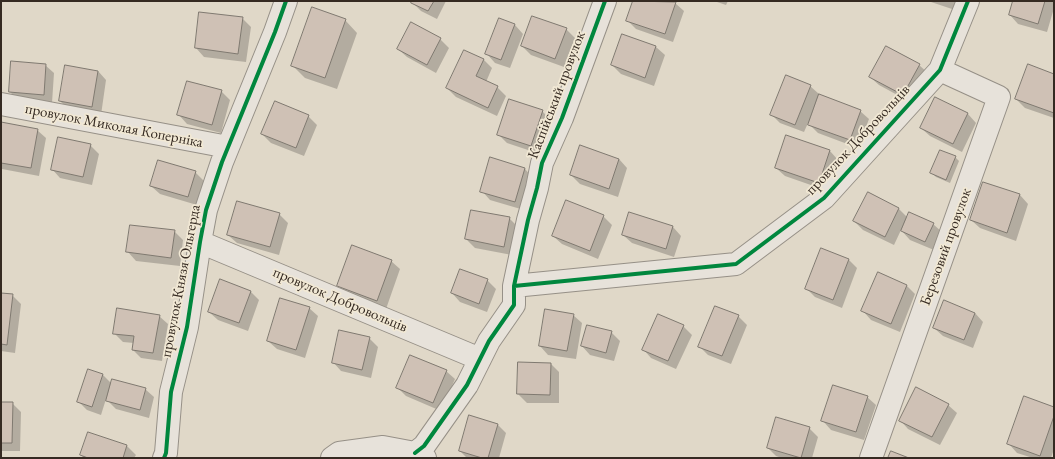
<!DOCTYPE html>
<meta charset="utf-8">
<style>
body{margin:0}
#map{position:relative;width:1055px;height:459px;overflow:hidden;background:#e0d8c8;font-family:"EB Garamond",serif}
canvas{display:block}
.frame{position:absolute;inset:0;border:2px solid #352a22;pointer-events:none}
</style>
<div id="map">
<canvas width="1055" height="459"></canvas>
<div class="frame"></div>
</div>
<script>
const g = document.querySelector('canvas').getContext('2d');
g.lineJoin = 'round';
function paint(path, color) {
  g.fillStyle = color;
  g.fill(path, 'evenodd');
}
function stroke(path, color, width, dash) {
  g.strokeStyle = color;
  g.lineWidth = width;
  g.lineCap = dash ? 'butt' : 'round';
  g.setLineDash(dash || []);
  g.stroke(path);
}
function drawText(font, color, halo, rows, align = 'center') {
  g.font = font + ' "EB Garamond",serif';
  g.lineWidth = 3.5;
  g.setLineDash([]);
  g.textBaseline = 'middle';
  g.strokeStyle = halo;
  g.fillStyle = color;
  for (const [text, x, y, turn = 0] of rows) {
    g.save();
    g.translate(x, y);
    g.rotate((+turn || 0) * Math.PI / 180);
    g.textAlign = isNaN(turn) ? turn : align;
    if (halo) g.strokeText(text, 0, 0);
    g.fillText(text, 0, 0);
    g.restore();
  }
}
paint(new Path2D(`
 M 413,1 L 446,1 L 437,19 L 421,11 L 413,3 Z
 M 634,1 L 671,1 L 675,3 L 684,11 L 673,42 L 636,29 L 628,21 Z
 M 714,1 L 728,1 L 726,5 Z
 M 928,1 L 962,1 L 958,11 Z
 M 1014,1 L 1054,1 L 1054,8 L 1047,32 L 1018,24 L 1010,15 Z
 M 242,18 L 251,27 L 246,62 L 204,57 L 196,48 Z
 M 345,20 L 357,33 L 337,89 L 305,78 L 293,66 Z
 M 412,24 L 440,39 L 449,48 L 436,73 L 407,57 L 398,49 Z
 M 515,25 L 523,34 L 510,68 L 495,63 L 487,54 Z
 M 566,29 L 575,38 L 564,67 L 531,55 L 522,46 Z
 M 622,35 L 656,47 L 665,55 L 654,86 L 621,74 L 612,65 Z
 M 483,59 L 492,68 L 486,82 L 497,87 L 506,96 L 497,116 L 456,97 L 447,88 Z
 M 45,65 L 54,73 L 52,103 L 19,101 L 10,92 Z
 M 919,65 L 928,73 L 912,103 L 879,85 L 870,77 Z
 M 98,71 L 106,80 L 101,115 L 69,110 L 60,101 Z
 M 1054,75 L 1054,118 L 1025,108 L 1016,99 Z
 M 810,86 L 819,94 L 860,111 L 869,119 L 858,148 L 818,133 L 808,123 L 804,132 L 780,123 L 771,114 Z
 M 221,91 L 230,100 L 221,133 L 187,124 L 179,115 Z
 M 935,98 L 968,114 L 976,123 L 962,152 L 930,136 L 921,128 Z
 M 542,111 L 551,120 L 540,154 L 507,143 L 498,134 Z
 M 308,116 L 317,125 L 304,156 L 271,143 L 262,134 Z
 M 1,123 L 37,130 L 46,138 L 39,176 L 2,169 L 1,168 Z
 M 787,136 L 830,151 L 838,160 L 828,191 L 785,176 L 776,168 Z
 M 90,145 L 99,154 L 92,185 L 60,178 L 52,169 Z
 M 955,157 L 959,161 L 950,183 L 936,177 L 931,172 Z
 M 491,159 L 525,169 L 533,178 L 524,210 L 490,200 L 482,191 Z
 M 619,159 L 627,168 L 618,197 L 580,184 L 571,175 Z
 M 195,172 L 204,181 L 197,205 L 160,194 L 151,186 Z
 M 984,183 L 1020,195 L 1028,204 L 1016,241 L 980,228 L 971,220 Z
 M 899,209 L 908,218 L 933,224 L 942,232 L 934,250 L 910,240 L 901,230 L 894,245 L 863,230 L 854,221 Z
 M 630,213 L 673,227 L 681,236 L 674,257 L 632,243 L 623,235 Z
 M 279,214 L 288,223 L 279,255 L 237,243 L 228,235 Z
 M 603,216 L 612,225 L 598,259 L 562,244 L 553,236 Z
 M 509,218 L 518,227 L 512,255 L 475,248 L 466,239 Z
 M 174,231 L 183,240 L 180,266 L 136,261 L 128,252 Z
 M 849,260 L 857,268 L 842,308 L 815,297 L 806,288 Z
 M 391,261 L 400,269 L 386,309 L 347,295 L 338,286 Z
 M 878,274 L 907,286 L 915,294 L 900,332 L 871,320 L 863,311 Z
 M 221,280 L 251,292 L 259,300 L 248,331 L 218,320 L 209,312 Z
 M 487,280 L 496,289 L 487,312 L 460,302 L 452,293 Z
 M 1,294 L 12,295 L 21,304 L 15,353 L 1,351 Z
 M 309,308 L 318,316 L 305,358 L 277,349 L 268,341 Z
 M 975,313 L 983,322 L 973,348 L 943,336 L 934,328 Z
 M 573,315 L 582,323 L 576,359 L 548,355 L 540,346 Z
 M 159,316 L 168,324 L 162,361 L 141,358 L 133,350 L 134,343 L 123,342 L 114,333 Z
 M 738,316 L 747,325 L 731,364 L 708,355 L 699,346 Z
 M 683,326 L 692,335 L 676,369 L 651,358 L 643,349 Z
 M 611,332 L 620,341 L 614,361 L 590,355 L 582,346 Z
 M 369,338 L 378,347 L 371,378 L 341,371 L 333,362 Z
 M 551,364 L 559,372 L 559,403 L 527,403 L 518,394 Z
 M 446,371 L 455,379 L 441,411 L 406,396 L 397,387 Z
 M 103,375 L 112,384 L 145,389 L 154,397 L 149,418 L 116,409 L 106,399 L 101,415 L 87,410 L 78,401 Z
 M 867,397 L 876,405 L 864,440 L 831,430 L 823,421 Z
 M 1,403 L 12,403 L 21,412 L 20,451 L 1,451 Z
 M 948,405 L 957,413 L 940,445 L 908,429 L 900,420 Z
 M 1054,408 L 1054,449 L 1051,458 L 1033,458 L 1017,453 L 1009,444 Z
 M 470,417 L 498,425 L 506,433 L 499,458 L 467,458 L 460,451 Z
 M 809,428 L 818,437 L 812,458 L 782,458 L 776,456 L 768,448 Z
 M 88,433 L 127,446 L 136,455 L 134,458 L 84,458 L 81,455 Z`), '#0003');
const building = new Path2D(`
 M 412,1 L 434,1 L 428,11 L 411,3 Z
 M 633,1 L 676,2 L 665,34 L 626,21 Z
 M 1013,1 L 1045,1 L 1038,24 L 1009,15 Z
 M 312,7 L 346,19 L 325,78 L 291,66 Z
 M 199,12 L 243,17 L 238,54 L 195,48 Z
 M 532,16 L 567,28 L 555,59 L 521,46 Z
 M 499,18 L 515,24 L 501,60 L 485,54 Z
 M 411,22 L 441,38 L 427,65 L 397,49 Z
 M 622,34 L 656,46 L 645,78 L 611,65 Z
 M 886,46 L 920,64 L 903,95 L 869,77 Z
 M 464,50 L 484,59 L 476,76 L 498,86 L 488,108 L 446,88 Z
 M 11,61 L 46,64 L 44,95 L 9,92 Z
 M 1028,64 L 1054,74 L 1054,113 L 1015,99 Z
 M 65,65 L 98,71 L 92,107 L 59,101 Z
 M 786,75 L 811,85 L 795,125 L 770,115 Z
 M 187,81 L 222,90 L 212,125 L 177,115 Z
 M 819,94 L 861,110 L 850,140 L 808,125 Z
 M 935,97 L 968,113 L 953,144 L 920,128 Z
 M 509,99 L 543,110 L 531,146 L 497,135 Z
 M 275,101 L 309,115 L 296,148 L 261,134 Z
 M 1,122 L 38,129 L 31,168 L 1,163 Z
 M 786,135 L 830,150 L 819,183 L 775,168 Z
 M 58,137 L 91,144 L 83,177 L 51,170 Z
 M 580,145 L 619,159 L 609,189 L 570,175 Z
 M 940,150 L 956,156 L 946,180 L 930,173 Z
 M 490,157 L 525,168 L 515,202 L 480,192 Z
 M 158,160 L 196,171 L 188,197 L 150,186 Z
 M 983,182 L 1020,194 L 1007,233 L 970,220 Z
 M 868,192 L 899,208 L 885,237 L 853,221 Z
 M 566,200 L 604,215 L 590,251 L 552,236 Z
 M 237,201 L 280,213 L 270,247 L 227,235 Z
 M 471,210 L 510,217 L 504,247 L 465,239 Z
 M 629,212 L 673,226 L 666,249 L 622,235 Z
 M 909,212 L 934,223 L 925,242 L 901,231 Z
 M 130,225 L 175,230 L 171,258 L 126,252 Z
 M 352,245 L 392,260 L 377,301 L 337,286 Z
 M 821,248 L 849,259 L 833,300 L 805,289 Z
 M 460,269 L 488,279 L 479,304 L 451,293 Z
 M 878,272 L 907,285 L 891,324 L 861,311 Z
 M 220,279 L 251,291 L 239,323 L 208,312 Z
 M 1,293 L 13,294 L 7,345 L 1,344 Z
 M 280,298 L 310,307 L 296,350 L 267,341 Z
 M 944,300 L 975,313 L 964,340 L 933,328 Z
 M 715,306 L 739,315 L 722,356 L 698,347 Z
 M 117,308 L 160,315 L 153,353 L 132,350 L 134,336 L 113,334 Z
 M 545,309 L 574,314 L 567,351 L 539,346 Z
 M 658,314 L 684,325 L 668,361 L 642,350 Z
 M 587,325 L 612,331 L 606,353 L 581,346 Z
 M 339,330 L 370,337 L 362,370 L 332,363 Z
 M 410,355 L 447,370 L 433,403 L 396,388 Z
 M 518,362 L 551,363 L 550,395 L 517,394 Z
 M 88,369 L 103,374 L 92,407 L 77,402 Z
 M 112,379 L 146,388 L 140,410 L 106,401 Z
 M 833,385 L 868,396 L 856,432 L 821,421 Z
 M 916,387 L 949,404 L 932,437 L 899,421 Z
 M 1024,396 L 1054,407 L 1054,416 L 1040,456 L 1007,444 Z
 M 1,402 L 13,402 L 12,443 L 1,443 Z
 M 469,415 L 498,424 L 488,458 L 482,458 L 459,451 Z
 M 776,417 L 810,427 L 801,458 L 767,448 Z
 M 88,432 L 127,445 L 123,458 L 88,458 L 80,455 Z
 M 891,451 L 909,458 L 888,458 Z`);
paint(building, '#cfc1b5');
stroke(building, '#7f7970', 1);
const minor = new Path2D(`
 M 1,104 L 228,147
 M 200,242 L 480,359
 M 514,286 L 736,264 L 824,198 L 940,70 L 968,1
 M 415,453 L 424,446 L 467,385 L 489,341 L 514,305 L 514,286 L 528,220 L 537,188 L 542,163 L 562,118 L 605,1
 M 164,458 L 166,453 L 171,392 L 187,327 L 200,242 L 206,210 L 222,162 L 275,32 L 286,1
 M 332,458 L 339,453 L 383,447 L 415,453 L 425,458
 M 871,458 L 999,97 L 940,70`);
stroke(minor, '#969087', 24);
stroke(minor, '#e7e2da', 22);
stroke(new Path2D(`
 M 514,286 L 736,264 L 824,198 L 940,70 L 968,1
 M 415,453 L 424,446 L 467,385 L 489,341 L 514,305 L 514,286 L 528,220 L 537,188 L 542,163 L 562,118 L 605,1
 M 164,458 L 166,453 L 171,392 L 187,327 L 200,242 L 206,210 L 222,162 L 275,32 L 286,1`), '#00873e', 4);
drawText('15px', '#352a22', '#f1e8d4', [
 ["Каспійський провулок",557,95,-69],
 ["провулок Миколая Коперніка",114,126,11],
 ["провулок Добровольців",858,140,-47],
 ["Березовий провулок",946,247,-70],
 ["провулок Князя Ольгерда",181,281,-79],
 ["провулок Добровольців",340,300,23]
]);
</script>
